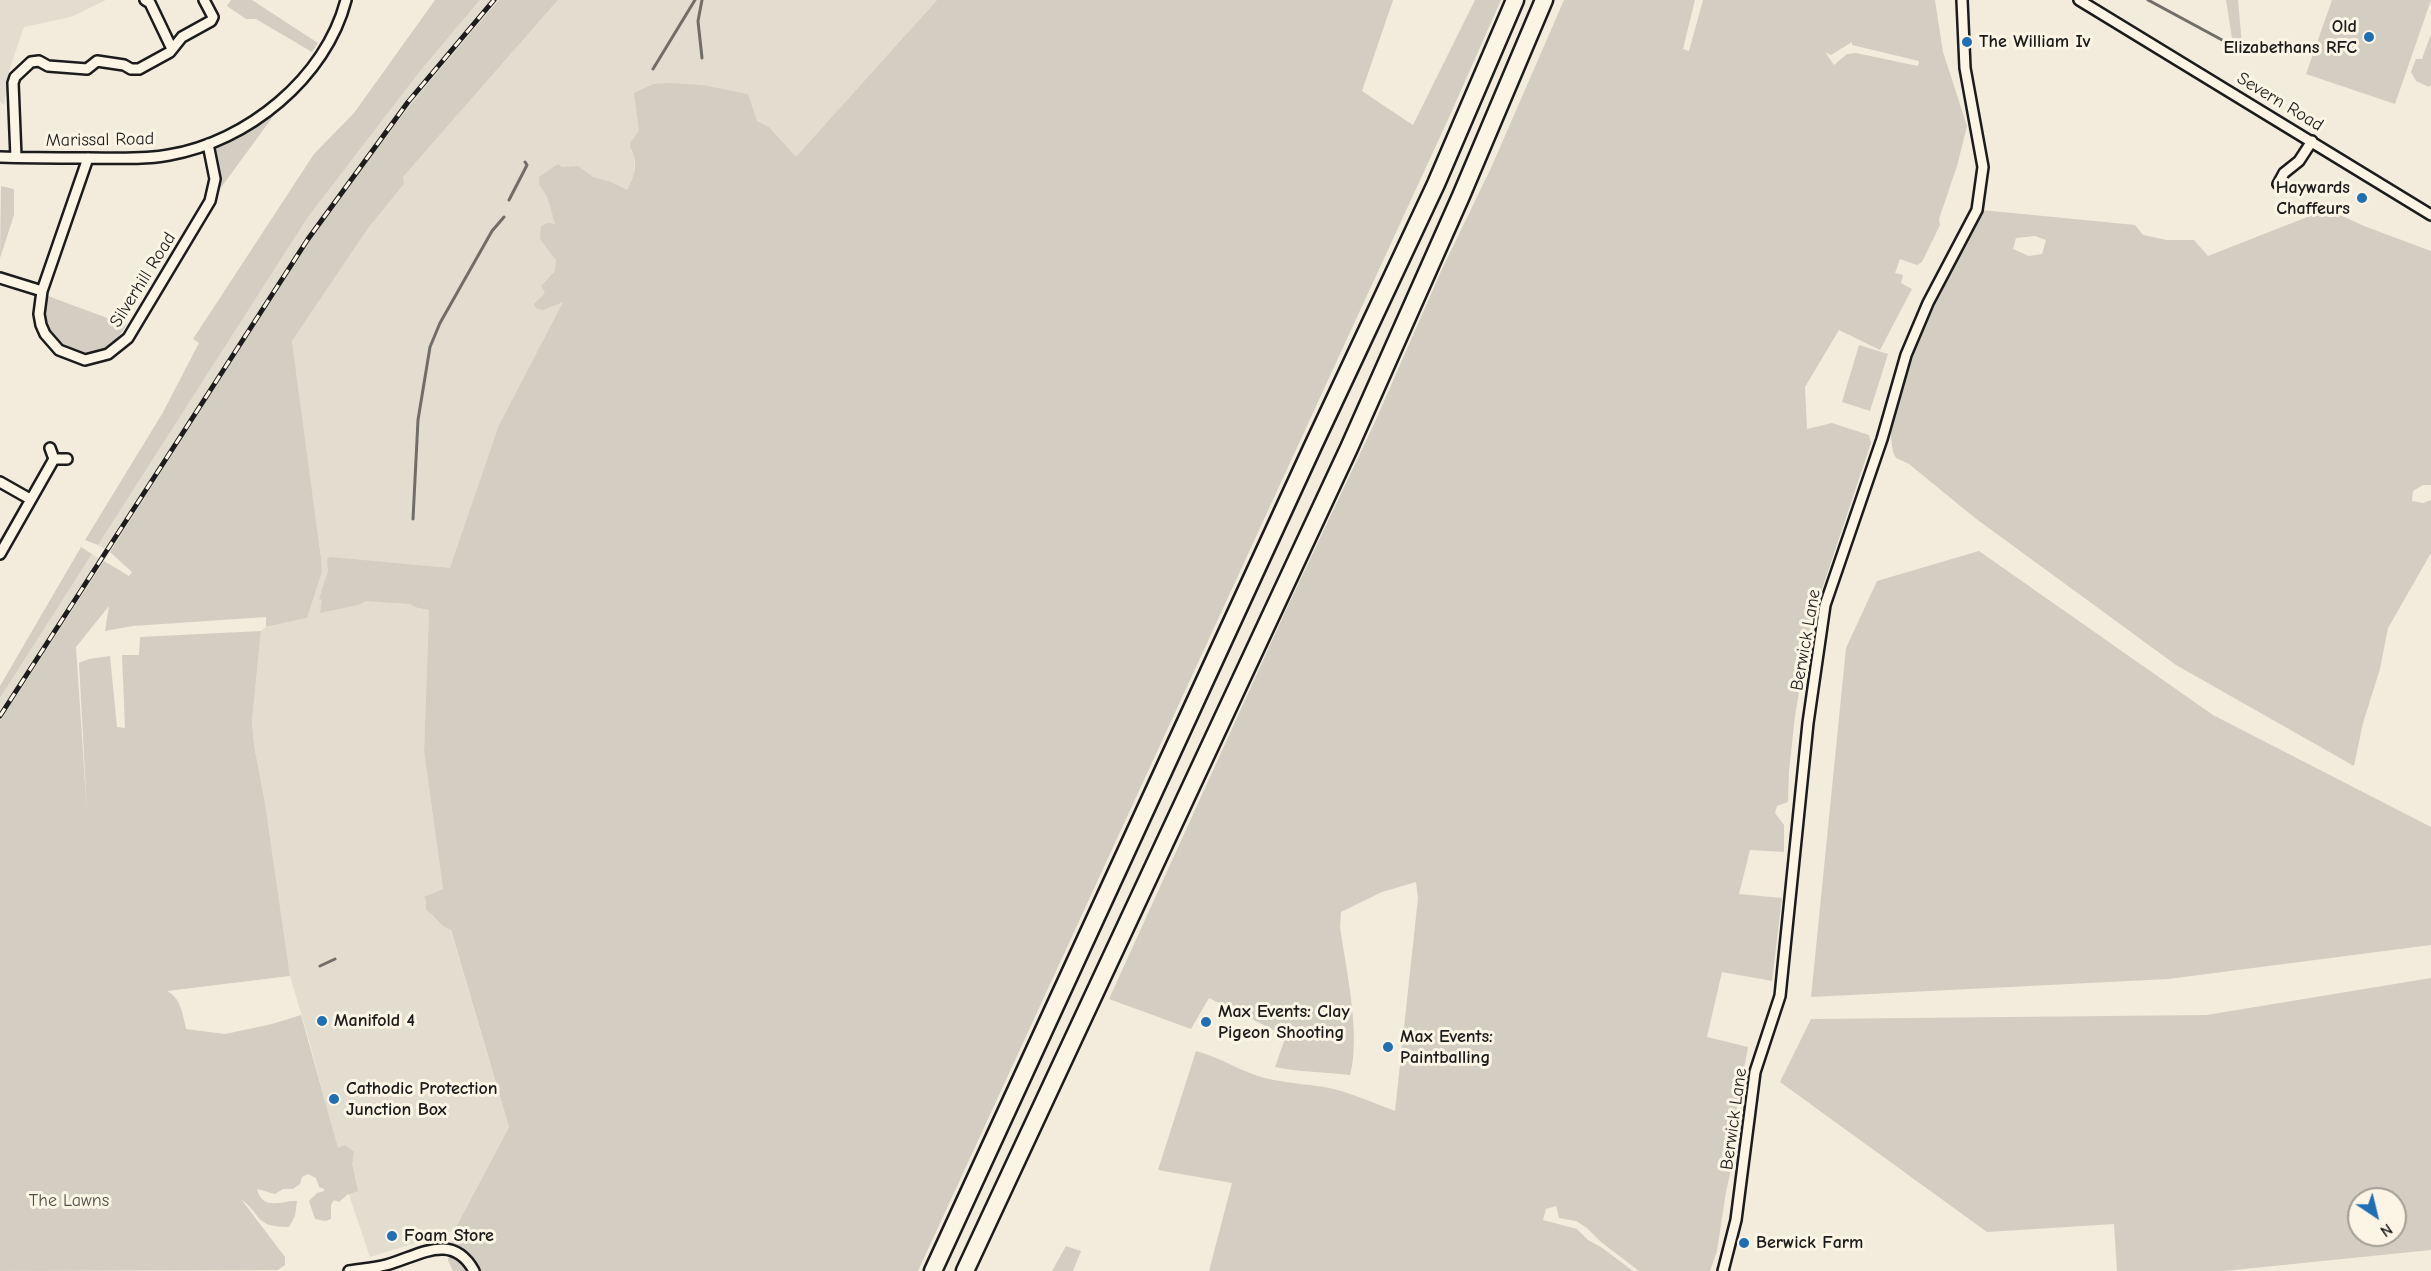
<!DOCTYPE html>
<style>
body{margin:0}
#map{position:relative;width:2431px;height:1271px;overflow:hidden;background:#f3ecdd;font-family:"Comic Neue",sans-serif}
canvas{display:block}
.north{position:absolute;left:2347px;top:1187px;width:60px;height:60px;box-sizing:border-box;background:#fcf5e5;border:2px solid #a29e95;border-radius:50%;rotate:145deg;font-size:16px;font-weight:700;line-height:24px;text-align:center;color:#1c1c1c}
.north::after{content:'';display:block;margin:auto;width:21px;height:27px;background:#1f6fb2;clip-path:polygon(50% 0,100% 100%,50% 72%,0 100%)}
</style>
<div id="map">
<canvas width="2431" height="1271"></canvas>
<div class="north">N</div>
</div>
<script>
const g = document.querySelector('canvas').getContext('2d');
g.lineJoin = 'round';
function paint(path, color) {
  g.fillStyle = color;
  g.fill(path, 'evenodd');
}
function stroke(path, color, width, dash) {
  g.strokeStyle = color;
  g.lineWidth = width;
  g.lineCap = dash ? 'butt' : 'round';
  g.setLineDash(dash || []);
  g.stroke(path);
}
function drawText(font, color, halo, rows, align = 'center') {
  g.font = font + ' "Comic Neue",sans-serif';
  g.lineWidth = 6;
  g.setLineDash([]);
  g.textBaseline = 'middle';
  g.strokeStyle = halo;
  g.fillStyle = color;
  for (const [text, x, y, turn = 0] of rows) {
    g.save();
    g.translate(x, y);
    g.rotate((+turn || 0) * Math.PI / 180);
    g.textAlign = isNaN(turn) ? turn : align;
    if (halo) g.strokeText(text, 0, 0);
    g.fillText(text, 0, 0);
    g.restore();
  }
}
paint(new Path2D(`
 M 0,0 L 106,0 L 71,17 L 24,27 L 9,71 L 4,105 L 0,102 Z
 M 480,0 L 499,0 L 389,132 L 306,245 L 110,552 L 98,545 L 308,217 L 421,70 Z
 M 558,0 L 937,0 L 796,158 L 769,127 L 757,121 L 639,132 L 631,141 L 635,155 L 634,179 L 598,236 L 498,427 L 450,569 L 418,608 L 429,610 L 424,751 L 447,918 L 509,1127 L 454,1231 L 370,1257 L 351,1201 L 310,1044 L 290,976 L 265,803 L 254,745 L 252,721 L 261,631 L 266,627 L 307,618 L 321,558 L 292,341 L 369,227 L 404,184 L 403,177 Z
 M 92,554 L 104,561 L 0,721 L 0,698 Z`), '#e3ddcf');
paint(new Path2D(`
 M 231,0 L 252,0 L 318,43 L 312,52 L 256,19 L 246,19 L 227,6 Z
 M 435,0 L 480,0 L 421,70 L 308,217 L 98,545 L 85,540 L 162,414 L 199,343 L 193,339 L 314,154 L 354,113 Z
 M 499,0 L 558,0 L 403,177 L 404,184 L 369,227 L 292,341 L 321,558 L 322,571 L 307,618 L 266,627 L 266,617 L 133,626 L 105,631 L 109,606 L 76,647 L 87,812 L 79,663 L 89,659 L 110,656 L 117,727 L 125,728 L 122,655 L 139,655 L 140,637 L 261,631 L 252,721 L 254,745 L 265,803 L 290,976 L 167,991 C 181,998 183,1015 186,1029 L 225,1034 L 272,1024 L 301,1015 L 338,1148 L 345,1145 L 354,1152 L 352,1164 L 358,1191 L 347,1195 L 339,1202 L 334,1200 L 331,1205 L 331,1219 L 325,1221 L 315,1219 L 309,1201 L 317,1193 L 324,1191 L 324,1189 L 319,1187 L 316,1178 L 308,1174 L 302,1177 L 300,1184 L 293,1189 L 283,1189 L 275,1194 L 257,1189 C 263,1212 282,1200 297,1201 L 295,1216 L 289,1227 C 254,1227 263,1216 241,1199 L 285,1257 L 285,1265 L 278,1270 L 0,1271 L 0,721 L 104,561 L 129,576 L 132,572 L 110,552 C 176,450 237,345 305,246 C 364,159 431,79 499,0 Z
 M 937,0 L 1393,0 L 1362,91 L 1413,125 L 1475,0 L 1501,0 L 1451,113 L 918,1271 L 453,1271 L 448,1260 L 454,1231 L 509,1127 L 451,930 C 439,926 436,915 426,910 L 426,900 L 424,897 L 443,889 L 424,751 L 429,610 L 418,608 L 410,604 L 366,601 L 358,605 L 320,613 L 322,600 L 319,599 L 328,571 L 327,559 L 330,557 L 450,568 L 498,427 L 563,302 L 543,310 L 536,308 L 534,304 L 545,293 L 541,286 L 555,271 L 556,260 L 540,239 L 541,226 L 548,223 L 555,224 C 550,207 550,199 539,184 L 539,177 L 558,164 L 562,167 L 578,166 L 593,177 L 611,182 L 627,190 C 635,177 639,161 630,147 L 631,141 L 639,131 L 634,93 L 653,84 L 669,83 L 702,85 L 748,94 L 757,121 L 769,127 L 796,157 Z
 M 1564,0 L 1695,0 L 1683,49 L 1689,51 L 1703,0 L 1935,0 L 1943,52 L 1967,126 L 1957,166 L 1939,219 L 1940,225 L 1922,262 L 1917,265 L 1900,259 L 1895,273 L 1903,275 L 1901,283 L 1912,289 L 1880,350 L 1839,330 L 1805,387 L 1807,429 L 1832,423 L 1869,435 L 1871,443 L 1811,622 L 1795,716 L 1789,771 L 1788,802 L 1777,806 L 1775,813 L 1784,825 L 1784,852 L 1750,850 L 1739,894 L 1782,898 L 1772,981 L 1722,972 L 1707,1037 L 1748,1047 L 1736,1113 L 1734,1156 L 1726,1192 L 1717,1251 L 1710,1271 L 1639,1271 L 1601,1242 L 1587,1228 L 1576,1221 L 1559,1218 L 1556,1206 L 1546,1209 L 1543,1220 L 1577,1229 L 1588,1240 L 1601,1247 L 1633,1271 L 1209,1271 L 1232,1183 L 1158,1170 L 1196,1051 C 1220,1057 1241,1072 1265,1078 C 1285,1083 1305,1084 1324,1087 C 1350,1092 1371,1102 1395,1111 L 1418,898 L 1416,882 L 1382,892 L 1341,912 L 1340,927 C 1346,969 1361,1035 1350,1075 C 1325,1072 1299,1072 1275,1067 L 1286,1036 L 1209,998 L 1191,1029 L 1109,999 L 1285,612 L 1374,424 L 1442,269 L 1491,168 ZM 1852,42 L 1852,45 L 1919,61 L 1918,66 L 1856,53 L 1847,54 L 1834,65 L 1825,52 L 1831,55 Z
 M 2226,0 L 2238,0 L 2242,44 L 2232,38 Z
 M 2332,0 L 2431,0 L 2395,104 L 2306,74 Z
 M 2431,34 L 2431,85 L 2429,87 L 2416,81 L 2411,72 L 2416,59 L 2422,59 Z
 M 280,107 L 217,193 L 218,177 L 216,148 L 243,133 Z
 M 1,186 L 14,189 L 14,215 L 0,258 Z
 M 1982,210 L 2135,225 L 2143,235 L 2167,240 L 2194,240 L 2208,256 L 2320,212 L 2338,214 L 2364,226 L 2431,251 L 2431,485 L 2423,485 L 2413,491 L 2412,501 L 2423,503 L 2431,500 L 2431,553 L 2388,628 L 2380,669 L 2363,723 L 2354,766 L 2176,665 L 1975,518 L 1909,464 L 1896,458 L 1893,452 L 1890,429 L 1912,352 ZM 2035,236 L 2046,240 L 2042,254 L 2029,256 L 2013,249 L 2016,238 Z
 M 48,296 L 126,325 C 101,377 31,349 48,296 Z
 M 1859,345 L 1888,354 L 1870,411 L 1842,402 Z
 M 81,547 L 92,554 L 0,698 L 0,686 Z
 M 1979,551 L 2213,715 L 2431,827 L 2431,945 L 2168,979 L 1811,997 L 1846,648 L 1877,581 Z
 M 2431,978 L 2431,1250 L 2224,1271 L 2117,1271 L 2114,1224 L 1987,1232 L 1780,1082 L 1811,1019 L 2207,1015 ZM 2359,1199 L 2395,1199 L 2395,1235 L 2359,1235 Z
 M 1066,1246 L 1081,1251 L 1073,1271 L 1052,1271 Z`), '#d3cec1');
stroke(new Path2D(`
 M 702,0 L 698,21 L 702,58
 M 2148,0 L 2224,41
 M 653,69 L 695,0
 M 509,200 L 525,169 L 527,165 L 525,162
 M 413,519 L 418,420 L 430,347 L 440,323 L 492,231 L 504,217
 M 320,966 L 335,959`), '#716e68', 3);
const street = new Path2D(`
 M 145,0 L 150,3 L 172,49
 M 2079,0 L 2431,215
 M 0,157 C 29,158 58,158 87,158 C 114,158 142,160 169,155 C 247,142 326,78 346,0
 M 16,157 L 13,83 L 15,77 L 31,62 L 39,61 L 48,66 L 87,69 L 97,61 L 124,65 L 131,69 L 139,69 L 170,52 L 182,37 L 211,21 L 213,17 L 204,0
 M 88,158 L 42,291 L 39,314 L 41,325 L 45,334 L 59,350 L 85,360 L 108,354 L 128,338 L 210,201 L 215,179 L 208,144
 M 2278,184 L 2284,173 L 2299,161 L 2312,141
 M 0,278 L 42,291
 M 50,448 L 54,459 L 67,459
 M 0,482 L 30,499
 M 0,554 L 54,459
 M 349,1271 C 361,1269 374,1268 386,1265 C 419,1256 452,1231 474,1271
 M 1723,1271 L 1736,1220 L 1755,1072 L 1780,996 L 1808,723 L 1825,605 L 1882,439 L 1906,355 L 1928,303 L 1977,210 L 1983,167 L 1965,68 L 1962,0`);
const highway = new Path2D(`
 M 933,1271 L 1313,446 L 1436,184 L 1515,0
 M 965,1271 L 1349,448 L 1461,196 L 1544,0`);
stroke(street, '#1c1c1c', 14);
stroke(highway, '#1c1c1c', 21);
stroke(street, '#fcf5e5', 9);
stroke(highway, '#fcf5e5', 16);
const rail = new Path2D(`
 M 0,716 L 308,239 L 408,102 L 494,0`);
stroke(rail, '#1c1c1c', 5);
stroke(rail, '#fcf5e5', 3, [9]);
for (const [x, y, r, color] of [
 [2369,37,6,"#1f6fb2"],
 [1967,42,6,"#1f6fb2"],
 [2362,198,6,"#1f6fb2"],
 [322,1021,6,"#1f6fb2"],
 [1206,1022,6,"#1f6fb2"],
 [1388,1047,6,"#1f6fb2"],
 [334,1099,6,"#1f6fb2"],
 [392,1236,6,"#1f6fb2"],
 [1744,1243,6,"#1f6fb2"]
]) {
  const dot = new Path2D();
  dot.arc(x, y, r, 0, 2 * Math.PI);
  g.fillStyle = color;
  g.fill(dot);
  stroke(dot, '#fcf5e5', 2);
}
drawText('bold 18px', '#1c1c1c', '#fcf5e5', [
 ["Old",2357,27,"right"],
 ["Elizabethans RFC",2357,48,"right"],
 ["The William Iv",1979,42],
 ["Haywards",2350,188,"right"],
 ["Chaffeurs",2350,209,"right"],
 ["Max Events: Clay",1218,1012],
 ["Pigeon Shooting",1218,1033],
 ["Manifold 4",334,1021],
 ["Max Events:",1400,1037],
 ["Paintballing",1400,1058],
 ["Cathodic Protection",346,1089],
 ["Junction Box",346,1110],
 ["Foam Store",404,1236],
 ["Berwick Farm",1756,1243]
], 'left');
drawText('18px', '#1c1c1c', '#fcf5e5', [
 ["Severn Road",2280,102,31],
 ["Marissal Road",100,140,-1],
 ["Silverhill Road",143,280,-58],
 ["Berwick Lane",1806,640,-80],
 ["Berwick Lane",1734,1119,-82]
]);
drawText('18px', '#53514e', '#fcf5e5', [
 ["The Lawns",69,1201]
]);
</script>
